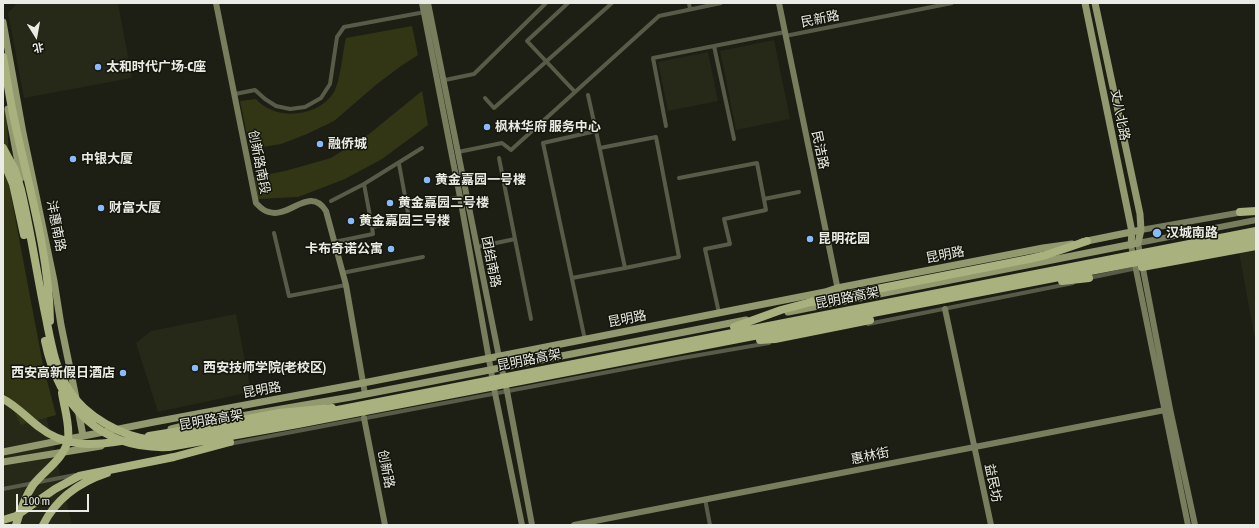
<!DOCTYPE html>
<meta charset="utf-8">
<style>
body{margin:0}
#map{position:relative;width:1259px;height:528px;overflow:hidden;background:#1d1f15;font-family:"Asap Condensed","Noto Sans SC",sans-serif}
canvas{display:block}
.frame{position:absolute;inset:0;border:4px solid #eaebe4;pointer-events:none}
.north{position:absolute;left:16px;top:16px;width:40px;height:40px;-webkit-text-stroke:3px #14160c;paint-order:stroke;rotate:169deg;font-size:11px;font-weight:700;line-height:16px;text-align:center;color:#eaebe4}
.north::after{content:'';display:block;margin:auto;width:14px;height:18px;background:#eaebe4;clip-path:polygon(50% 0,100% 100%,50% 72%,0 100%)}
.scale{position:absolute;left:16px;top:494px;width:73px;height:18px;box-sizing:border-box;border:2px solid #eaebe4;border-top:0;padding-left:5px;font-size:12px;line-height:14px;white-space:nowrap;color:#eaebe4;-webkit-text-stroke:3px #14160c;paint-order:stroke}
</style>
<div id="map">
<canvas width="1259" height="528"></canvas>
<div class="frame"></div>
<div class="north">北</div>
<div class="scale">100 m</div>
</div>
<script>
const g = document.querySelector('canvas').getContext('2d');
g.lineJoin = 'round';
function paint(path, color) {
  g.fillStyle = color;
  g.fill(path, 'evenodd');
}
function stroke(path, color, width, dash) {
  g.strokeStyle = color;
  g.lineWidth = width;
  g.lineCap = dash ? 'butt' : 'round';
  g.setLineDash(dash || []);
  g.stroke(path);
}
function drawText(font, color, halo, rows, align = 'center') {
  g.font = font + ' "Asap Condensed","Noto Sans SC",sans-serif';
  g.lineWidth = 3;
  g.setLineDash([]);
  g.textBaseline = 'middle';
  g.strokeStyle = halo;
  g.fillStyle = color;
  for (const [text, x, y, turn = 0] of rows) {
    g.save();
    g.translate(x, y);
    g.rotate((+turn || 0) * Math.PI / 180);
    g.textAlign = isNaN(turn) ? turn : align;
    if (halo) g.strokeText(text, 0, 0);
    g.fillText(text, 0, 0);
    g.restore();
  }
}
paint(new Path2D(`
 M 20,3 L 118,3 L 132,78 L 24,98 L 8,13 L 16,4 Z
 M 774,40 L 790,119 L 736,130 L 720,51 Z
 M 708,52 L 718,101 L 668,111 L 658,62 Z
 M 1256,250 L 1256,344 L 1239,253 Z
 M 236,314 L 251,392 L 158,412 L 136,343 L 151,331 Z
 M 39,385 L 72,525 L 3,525 L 3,389 Z`), '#262818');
paint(new Path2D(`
 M 412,26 L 418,55 L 401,66 L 377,84 L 334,121 L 307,134 L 281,144 L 250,149 L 240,101 L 256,99 C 275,121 318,118 334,92 C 340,83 343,50 346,38 Z
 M 422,91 L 428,125 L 382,159 L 345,179 L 298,197 L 258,199 L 254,177 L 285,171 L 331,158 L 369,134 Z
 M 3,103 L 7,121 L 11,196 L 43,365 L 56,415 L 21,425 L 3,390 Z`), '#323615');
stroke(new Path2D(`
 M 568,3 L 527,41 L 575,92
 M 689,3 L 690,9
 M 785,36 L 952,3
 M 445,80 L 474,74 L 546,3
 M 235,94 L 255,90 L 265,99 L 276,106 L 290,109 L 305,107 L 321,98 L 330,84 L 337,37 L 344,27 L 425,12
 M 588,95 L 596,131
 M 485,98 L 494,108 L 612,3
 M 666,126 L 653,58 L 714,46
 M 734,139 L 714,46 L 785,32
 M 600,148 L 656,137 L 679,257 L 625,268
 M 458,152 L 502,143 L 511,150 L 659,16 L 721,3
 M 399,164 L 407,207
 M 679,178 L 757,163 L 766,210 L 724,219 L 730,244 L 705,249 L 719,313
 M 364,184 L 372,227
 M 764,199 L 799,192
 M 331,201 L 364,184 L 422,148
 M 274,233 L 289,296 L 346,285
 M 515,239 L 531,319
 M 334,242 L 373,234 L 372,227 L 409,220 L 407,207 L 460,197
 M 477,247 L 515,239 L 499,158
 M 342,273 L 423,257
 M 572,278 L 625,268 L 596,131 L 543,143 L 585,340
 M 1089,278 L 1137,268
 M 868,324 L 1073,283
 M 229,444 L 682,358 L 769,343
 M 3,489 L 75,475
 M 705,499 L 710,525`), '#585b47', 4);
stroke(new Path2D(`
 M 216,3 L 256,203 C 260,207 263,211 269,212 C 289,219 310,185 326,211 L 346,285 L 365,394
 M 422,3 L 460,197 L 495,393 L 522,525
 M 428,3 L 499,357 L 507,391 L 532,525
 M 779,3 L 840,300
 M 1141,230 L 1243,212
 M 1131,245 L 1188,525
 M 945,309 L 991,525
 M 364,418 L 385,525
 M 574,525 L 1170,409
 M 1195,525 L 1170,409 L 1138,243 L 1256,220`), '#787e5d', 6);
stroke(new Path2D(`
 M 1085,3 L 1132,232 L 1131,245
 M 3,22 L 23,133 L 54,281 L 61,325 L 76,398
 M 8,109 L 21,178
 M 1082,242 L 1141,230
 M 788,312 L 1138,243 L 1141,230 L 1140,214 L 1095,3
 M 78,409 L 83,436
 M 171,429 L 183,426 L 351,397 L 746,320
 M 3,452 L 154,422 L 363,383 L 825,292 L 837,288 L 1043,248 L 1072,244
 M 3,462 L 101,446`), '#92996e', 7);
stroke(new Path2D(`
 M 1240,212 L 1256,211
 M 1029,259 L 1046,255 L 1087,241
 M 1142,267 L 1256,246
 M 1062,281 L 1089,278
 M 217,425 L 279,413 L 332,408
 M 43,525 C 56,499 80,482 107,473`), '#a9b17e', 8);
stroke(new Path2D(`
 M 3,57 C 7,79 10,101 15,123 C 29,189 49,253 50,321
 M 3,148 L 15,170 L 21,190 C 31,232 37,276 46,318 C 51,343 55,369 69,390 C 85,416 122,437 153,440 C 162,441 171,439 180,438 L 322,413 L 1256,231
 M 3,160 L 13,184 L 24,235
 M 734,327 L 781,310 L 811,302 L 1029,259
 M 760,340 L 775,339 L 870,320
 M 45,341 C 58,405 100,450 169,447 L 298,424 L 1256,239
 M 3,399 C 17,406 27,418 39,427 C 64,447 92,446 121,441
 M 149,436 L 217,425
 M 3,520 L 16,516 L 55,489 L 79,476 L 174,457 L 230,442
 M 16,525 C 20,511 25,497 33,485 C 45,470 65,458 68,439 C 70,424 64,407 62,393`), '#a9b17e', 8);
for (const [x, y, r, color] of [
 [98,67,4,"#89bafc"],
 [487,127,4,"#89bafc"],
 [320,144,4,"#89bafc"],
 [73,159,4,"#89bafc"],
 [427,180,4,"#89bafc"],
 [390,203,4,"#89bafc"],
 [101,208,4,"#89bafc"],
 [351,221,4,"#89bafc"],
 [1157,233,5,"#89bafc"],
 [810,239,4,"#89bafc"],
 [391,249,4,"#89bafc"],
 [195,368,4,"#89bafc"],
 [123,373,4,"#89bafc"]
]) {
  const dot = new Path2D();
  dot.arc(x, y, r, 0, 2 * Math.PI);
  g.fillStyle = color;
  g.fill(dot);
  stroke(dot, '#14160c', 1.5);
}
drawText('13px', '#eaebe4', '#14160c', [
 ["民新路",820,19,-11],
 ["丈八北路",1120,115,79],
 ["民洁路",820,150,78],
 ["创新路南段",259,162,79],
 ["沣惠南路",56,226,79],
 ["昆明路",945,255,-11],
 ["团结南路",491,262,79],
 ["昆明路高架",847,298,-11],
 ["昆明路",627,319,-11],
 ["昆明路高架",529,360,-11],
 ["昆明路",262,390,-10],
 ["昆明路高架",211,420,-10],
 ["惠林街",870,456,-11],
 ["创新路",386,469,79],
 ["益民坊",993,483,78]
]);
drawText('bold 13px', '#eaebe4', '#14160c', [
 ["太和时代广场-C座",106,67],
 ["枫林华府 服务中心",495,127],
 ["融侨城",328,144],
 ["中银大厦",81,159],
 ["黄金嘉园一号楼",435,180],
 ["黄金嘉园二号楼",398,203],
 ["财富大厦",109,208],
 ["黄金嘉园三号楼",359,221],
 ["汉城南路",1166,233],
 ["昆明花园",818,239],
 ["卡布奇诺公寓",383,249,"right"],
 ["西安技师学院(老校区)",203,368],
 ["西安高新假日酒店",115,373,"right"]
], 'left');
</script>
